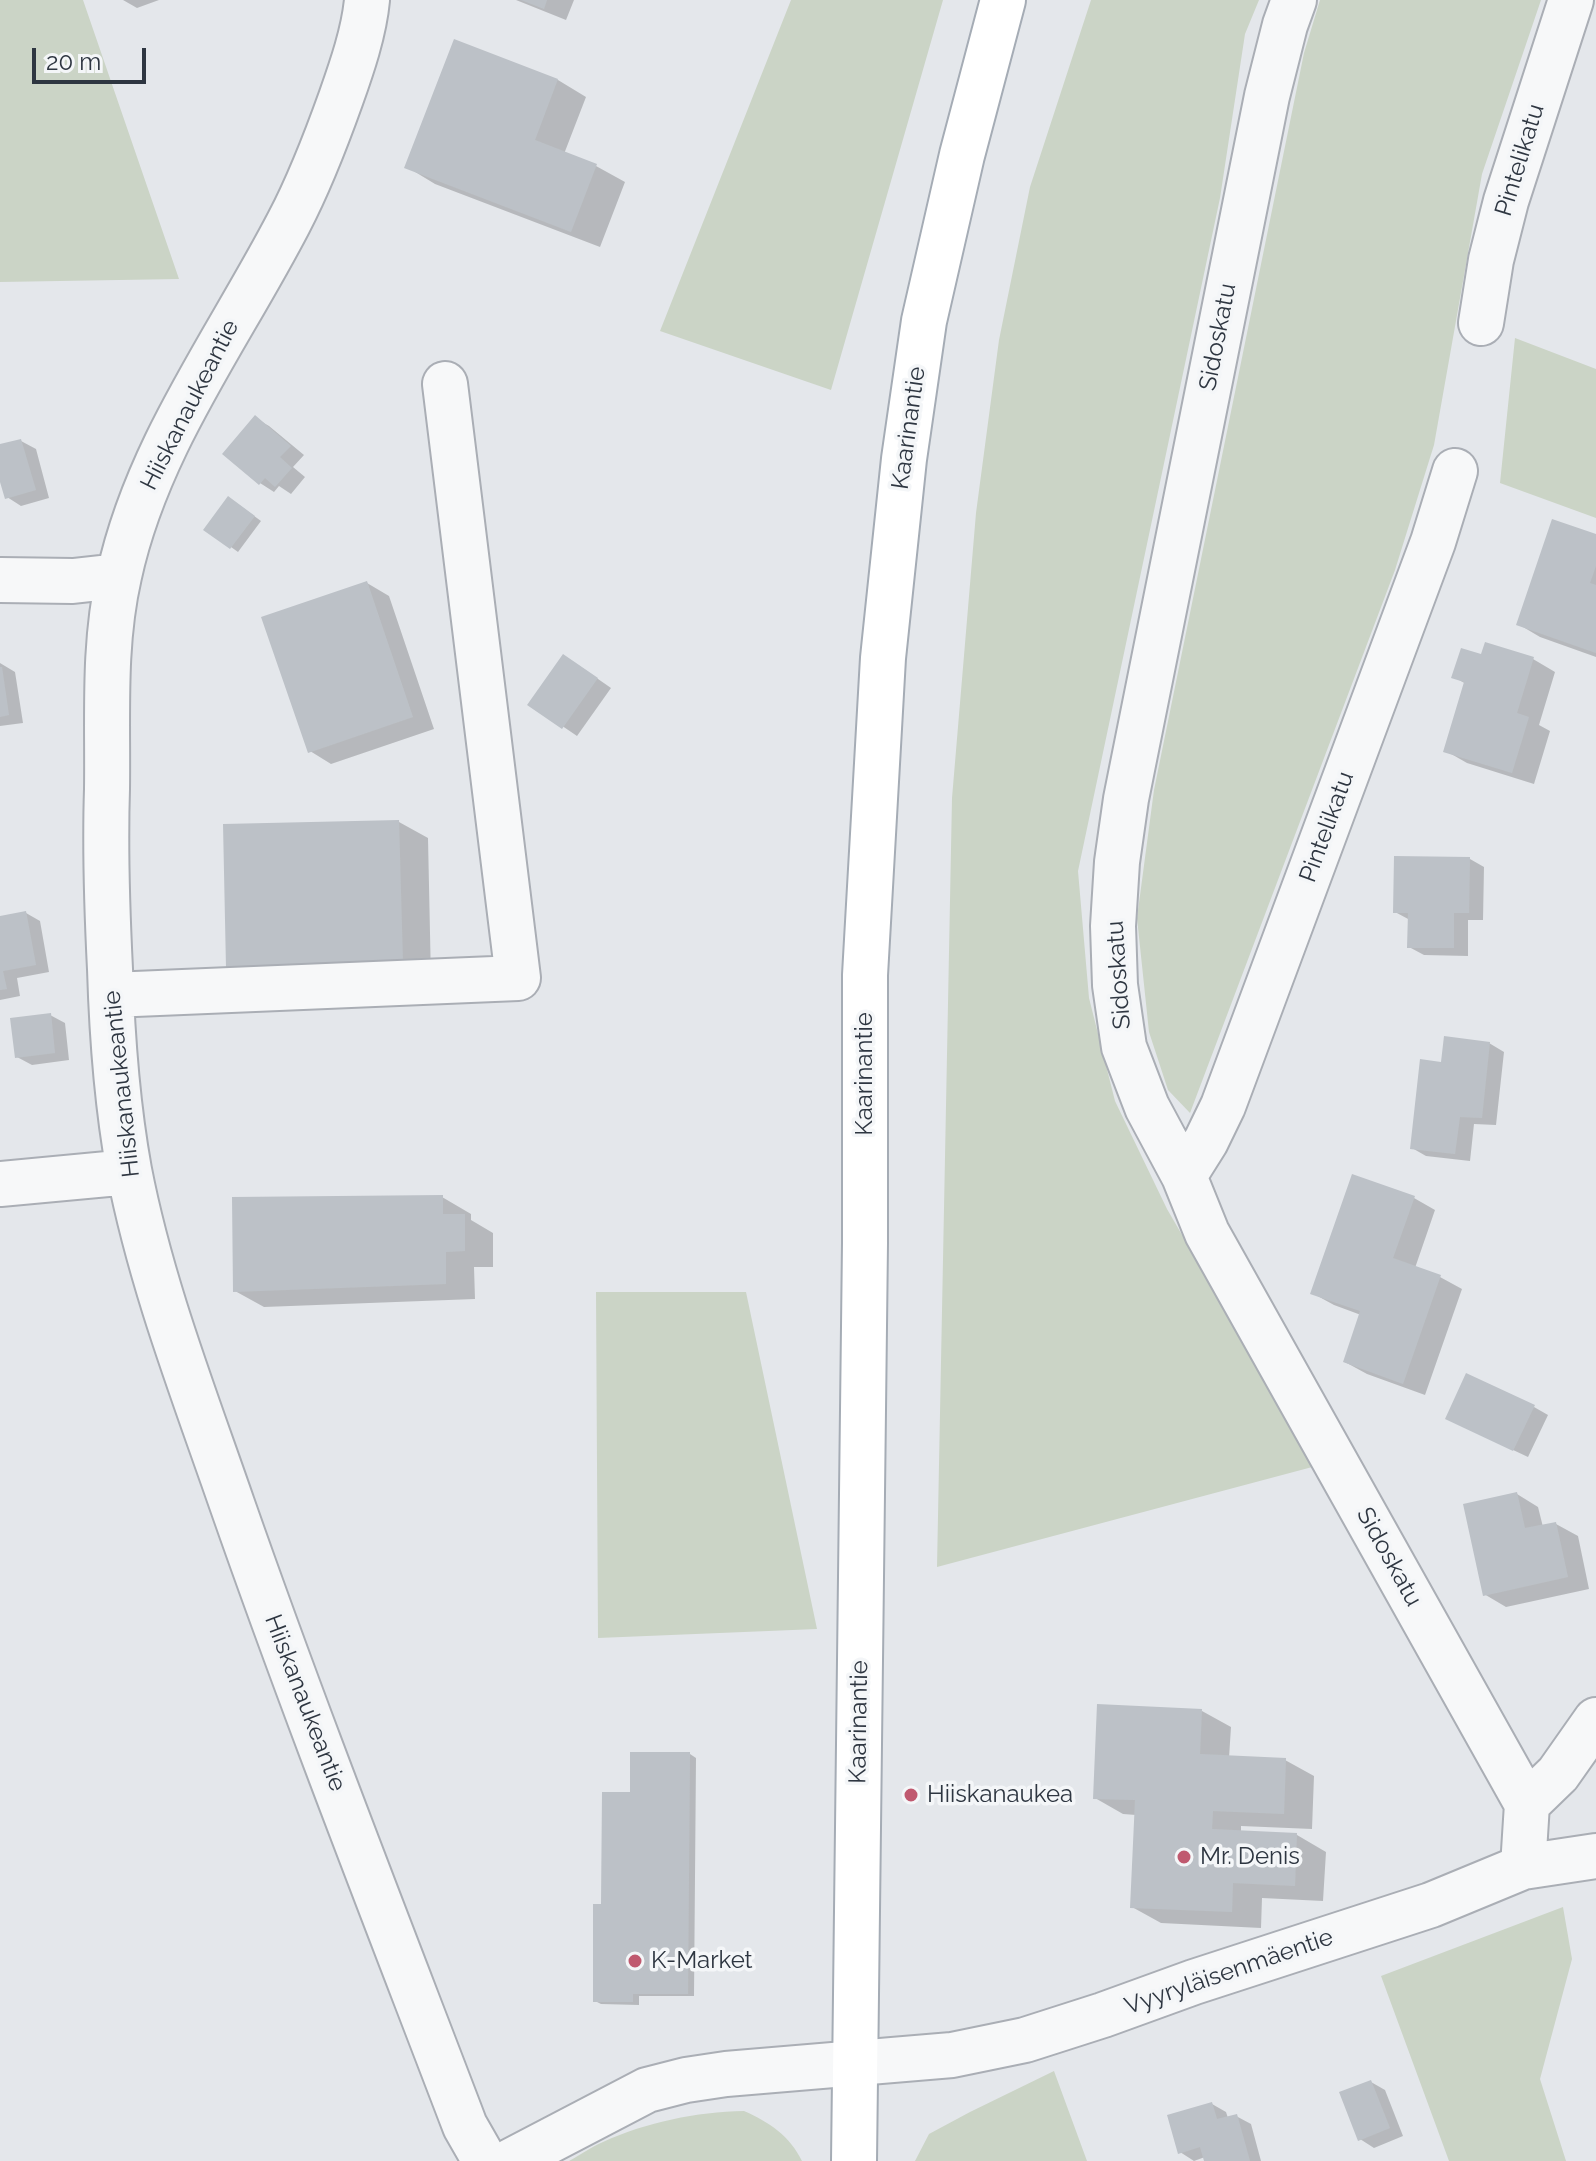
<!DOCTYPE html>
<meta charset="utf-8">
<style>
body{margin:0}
#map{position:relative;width:1596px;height:2161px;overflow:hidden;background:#e4e7eb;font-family:Raleway,sans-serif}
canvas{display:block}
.scale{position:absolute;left:32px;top:48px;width:114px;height:36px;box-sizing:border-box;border:4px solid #2e3641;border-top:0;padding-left:10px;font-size:24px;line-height:28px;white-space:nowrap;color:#2e3641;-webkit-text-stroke:6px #f4f6f8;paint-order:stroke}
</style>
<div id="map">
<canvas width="1596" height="2161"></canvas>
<div class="scale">20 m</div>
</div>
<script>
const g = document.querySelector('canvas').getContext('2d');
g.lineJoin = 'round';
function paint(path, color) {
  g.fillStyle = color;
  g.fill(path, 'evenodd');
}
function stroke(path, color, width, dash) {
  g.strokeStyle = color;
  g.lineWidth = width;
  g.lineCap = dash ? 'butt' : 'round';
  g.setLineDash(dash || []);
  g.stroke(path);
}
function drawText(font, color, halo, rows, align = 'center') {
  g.font = font + ' Raleway,sans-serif';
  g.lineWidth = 7;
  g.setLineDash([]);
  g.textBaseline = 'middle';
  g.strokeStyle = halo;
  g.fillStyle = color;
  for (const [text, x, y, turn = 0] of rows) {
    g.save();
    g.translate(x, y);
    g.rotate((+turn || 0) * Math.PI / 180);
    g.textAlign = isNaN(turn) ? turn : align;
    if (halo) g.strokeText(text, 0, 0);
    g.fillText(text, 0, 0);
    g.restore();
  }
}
paint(new Path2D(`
 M 0,0 L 83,0 L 179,279 L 0,282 Z
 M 791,0 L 943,0 L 831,390 L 660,331 Z
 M 1091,0 L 1259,0 L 1245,34 L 1220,198 L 1078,871 L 1089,998 L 1115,1101 L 1167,1209 L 1316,1466 L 937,1567 L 952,798 L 976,513 L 999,340 L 1030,187 Z
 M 1320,0 L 1541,0 L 1482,174 L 1434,445 L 1395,570 L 1190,1113 L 1168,1090 L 1149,1032 L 1137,918 L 1154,790 L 1304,53 Z
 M 1515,338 L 1596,369 L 1596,518 L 1500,483 Z
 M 596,1292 L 746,1292 L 817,1629 L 598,1638 Z
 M 1563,1907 L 1572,1959 L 1540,2079 L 1566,2161 L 1449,2161 L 1381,1976 Z
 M 1054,2071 L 1087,2161 L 915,2161 L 929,2134 L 970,2112 Z
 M 744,2111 C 769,2122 790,2136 802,2161 L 569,2161 C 580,2155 591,2147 603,2142 C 647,2122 696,2112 744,2111 Z`), '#cbd4c6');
paint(new Path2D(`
 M 123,0 L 159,0 L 137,8 Z
 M 516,0 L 574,0 L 566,20 Z
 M 455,41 L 558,80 L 586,97 L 564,154 L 596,166 L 625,182 L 600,247 L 435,184 L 407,167 Z
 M 255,418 L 269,426 L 304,455 L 293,467 L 305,477 L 291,494 L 279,486 L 274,492 L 260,483 Z
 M 21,441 L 36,449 L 49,498 L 21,506 L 7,497 L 0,474 L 0,447 Z
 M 235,502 L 261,521 L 238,552 L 206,529 Z
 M 1596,536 L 1596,657 L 1540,637 L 1518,624 Z
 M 367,583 L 389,596 L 434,729 L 331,764 L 310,751 Z
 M 1482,657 L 1533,659 L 1555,672 L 1539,725 L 1550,731 L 1534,784 L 1467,763 L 1446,751 L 1466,684 L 1454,677 Z
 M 0,663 L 15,672 L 23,723 L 0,726 Z
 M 578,665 L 611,688 L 577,736 L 530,704 Z
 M 399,822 L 428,838 L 431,980 L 257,983 L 228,967 Z
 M 1470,859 L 1484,867 L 1483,920 L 1468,920 L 1468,956 L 1424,955 L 1409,947 L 1410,920 L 1395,912 Z
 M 26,913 L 40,921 L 49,972 L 17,978 L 20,996 L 0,1000 L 0,918 Z
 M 50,1015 L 65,1023 L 69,1060 L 32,1065 L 17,1057 Z
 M 1489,1043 L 1504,1052 L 1496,1125 L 1474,1124 L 1470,1161 L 1426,1156 L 1412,1148 L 1443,1064 Z
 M 442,1197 L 471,1214 L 471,1220 L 493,1233 L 493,1267 L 474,1267 L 475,1299 L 264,1307 L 235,1291 Z
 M 1414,1198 L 1435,1210 L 1415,1268 L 1440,1277 L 1462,1289 L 1425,1395 L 1367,1374 L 1345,1362 L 1361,1315 L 1334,1305 L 1312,1293 Z
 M 1534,1407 L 1548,1415 L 1528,1457 L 1462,1426 Z
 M 1517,1494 L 1538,1507 L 1543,1527 L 1556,1524 L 1578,1536 L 1589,1589 L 1506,1607 L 1484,1594 Z
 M 1202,1711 L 1231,1727 L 1229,1758 L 1285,1760 L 1314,1776 L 1312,1829 L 1241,1826 L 1241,1833 L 1297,1835 L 1326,1852 L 1323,1901 L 1262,1898 L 1261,1928 L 1161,1923 L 1132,1907 L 1136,1815 L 1123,1814 L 1095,1798 Z
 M 690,1754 L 696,1758 L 694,1996 L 639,1996 L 639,2005 L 601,2004 L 595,2001 L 603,1906 L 632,1794 Z
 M 1371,2082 L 1385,2090 L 1403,2136 L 1374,2148 L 1360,2139 Z
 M 1212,2104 L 1226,2112 L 1228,2118 L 1236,2116 L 1251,2124 L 1261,2161 L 1206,2161 L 1205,2157 L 1194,2161 L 1180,2152 Z`), '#0003');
paint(new Path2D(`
 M 521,0 L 547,0 L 544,9 Z
 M 454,39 L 558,79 L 535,140 L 597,164 L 571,232 L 404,168 Z
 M 255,415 L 291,446 L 280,457 L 292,468 L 275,487 L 265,478 L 259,485 L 222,454 Z
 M 21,439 L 36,490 L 5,499 L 0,482 L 0,444 Z
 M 228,496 L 255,516 L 230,549 L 203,530 Z
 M 1552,519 L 1596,534 L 1596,566 L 1590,583 L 1596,585 L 1596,653 L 1516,625 Z
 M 367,581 L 413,717 L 308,753 L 261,617 Z
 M 1485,642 L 1534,657 L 1517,713 L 1529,717 L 1512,773 L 1443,752 L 1464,682 L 1451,678 L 1461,648 L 1481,654 Z
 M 563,654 L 598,678 L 562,729 L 527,705 Z
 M 0,667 L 2,667 L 9,715 L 0,717 Z
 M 399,820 L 403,964 L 226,968 L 223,824 Z
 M 1394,856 L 1470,857 L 1469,913 L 1454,913 L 1454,948 L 1407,948 L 1408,913 L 1393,913 Z
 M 26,911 L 36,965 L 3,971 L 7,989 L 0,990 L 0,916 Z
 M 51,1013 L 55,1053 L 15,1058 L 10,1018 Z
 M 1444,1036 L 1490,1042 L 1482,1118 L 1460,1117 L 1455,1154 L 1410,1149 L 1420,1059 L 1441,1062 Z
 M 1352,1174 L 1415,1196 L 1393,1258 L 1441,1275 L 1403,1384 L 1343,1362 L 1360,1311 L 1310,1294 Z
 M 443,1195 L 443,1214 L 465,1214 L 465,1251 L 446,1252 L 446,1284 L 233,1292 L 232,1197 Z
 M 1466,1373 L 1535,1405 L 1513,1451 L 1445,1419 Z
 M 1517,1492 L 1525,1528 L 1556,1522 L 1568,1577 L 1483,1596 L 1463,1504 Z
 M 1097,1704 L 1202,1709 L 1200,1754 L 1286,1758 L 1284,1814 L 1213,1811 L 1212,1829 L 1297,1833 L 1295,1886 L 1233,1883 L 1232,1912 L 1130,1908 L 1135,1800 L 1093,1799 Z
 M 630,1752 L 690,1752 L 688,1994 L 633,1994 L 633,2002 L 593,2002 L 593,1904 L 601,1904 L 602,1792 L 630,1792 Z
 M 1371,2080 L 1390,2128 L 1358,2141 L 1339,2092 Z
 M 1212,2102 L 1217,2119 L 1237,2114 L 1250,2161 L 1204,2161 L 1200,2147 L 1178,2154 L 1167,2115 Z`), '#bcc1c7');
const minor = new Path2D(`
 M 367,0 C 364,32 352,67 341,98 C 326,140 310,182 289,222 C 229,338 147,446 119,576 C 103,645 108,718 107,789 C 105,849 107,909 110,969 C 112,1036 117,1104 129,1170 C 151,1284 194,1394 232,1504 C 305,1713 386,1919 465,2126 L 485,2161
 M 1294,0 L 1285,25 L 1267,96 L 1126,799 L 1117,862 L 1113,926 L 1115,985 L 1124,1047 L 1147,1107 L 1184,1176 L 1207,1233 L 1527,1804 L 1523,1867
 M 1481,323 L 1491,260 L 1506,201 L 1571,0
 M 0,580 L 73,581 L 118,576
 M 111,995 L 518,978 L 445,384
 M 1184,1176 L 1206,1141 L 1223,1106 L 1433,542 L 1455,471
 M 0,1184 L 129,1172
 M 1527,1804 L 1558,1774 L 1596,1720
 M 511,2161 L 647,2090 L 686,2080 L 726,2074 L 952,2055 L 1025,2040 L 1103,2015 L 1194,1982 L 1431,1905 L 1523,1867 L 1596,1856`);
const major = new Path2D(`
 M 854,2161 L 865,1243 L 865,975 L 883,658 L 904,459 L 924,321 L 962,155 L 1003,0`);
stroke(minor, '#aaaeb5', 48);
stroke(major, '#a5acb5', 48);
stroke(minor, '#f7f8f9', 44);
stroke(major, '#fff', 44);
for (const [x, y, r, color] of [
 [911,1795,8,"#c0596f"],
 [1184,1857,8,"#c0596f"],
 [635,1961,8,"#c0596f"]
]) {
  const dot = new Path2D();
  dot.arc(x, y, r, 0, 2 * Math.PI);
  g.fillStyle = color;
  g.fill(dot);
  stroke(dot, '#f4f6f8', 3);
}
drawText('24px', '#2e3641', '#f4f6f8', [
 ["Pintelikatu",1520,160,-73],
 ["Sidoskatu",1218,337,-79],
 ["Hiiskanaukeantie",190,405,-63],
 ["Kaarinantie",909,428,-82],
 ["Pintelikatu",1327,827,-70],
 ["Sidoskatu",1119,975,-94],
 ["Kaarinantie",865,1074,-90],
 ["Hiiskanaukeantie",122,1084,-96],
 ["Sidoskatu",1389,1557,61],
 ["Hiiskanaukeantie",305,1703,69],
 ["Kaarinantie",859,1722,-89],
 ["Vyyryläisenmäentie",1229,1972,-19]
]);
drawText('24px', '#2e3641', '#f4f6f8', [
 ["Hiiskanaukea",927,1795],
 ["Mr. Denis",1200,1857],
 ["K-Market",651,1961]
], 'left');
</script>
